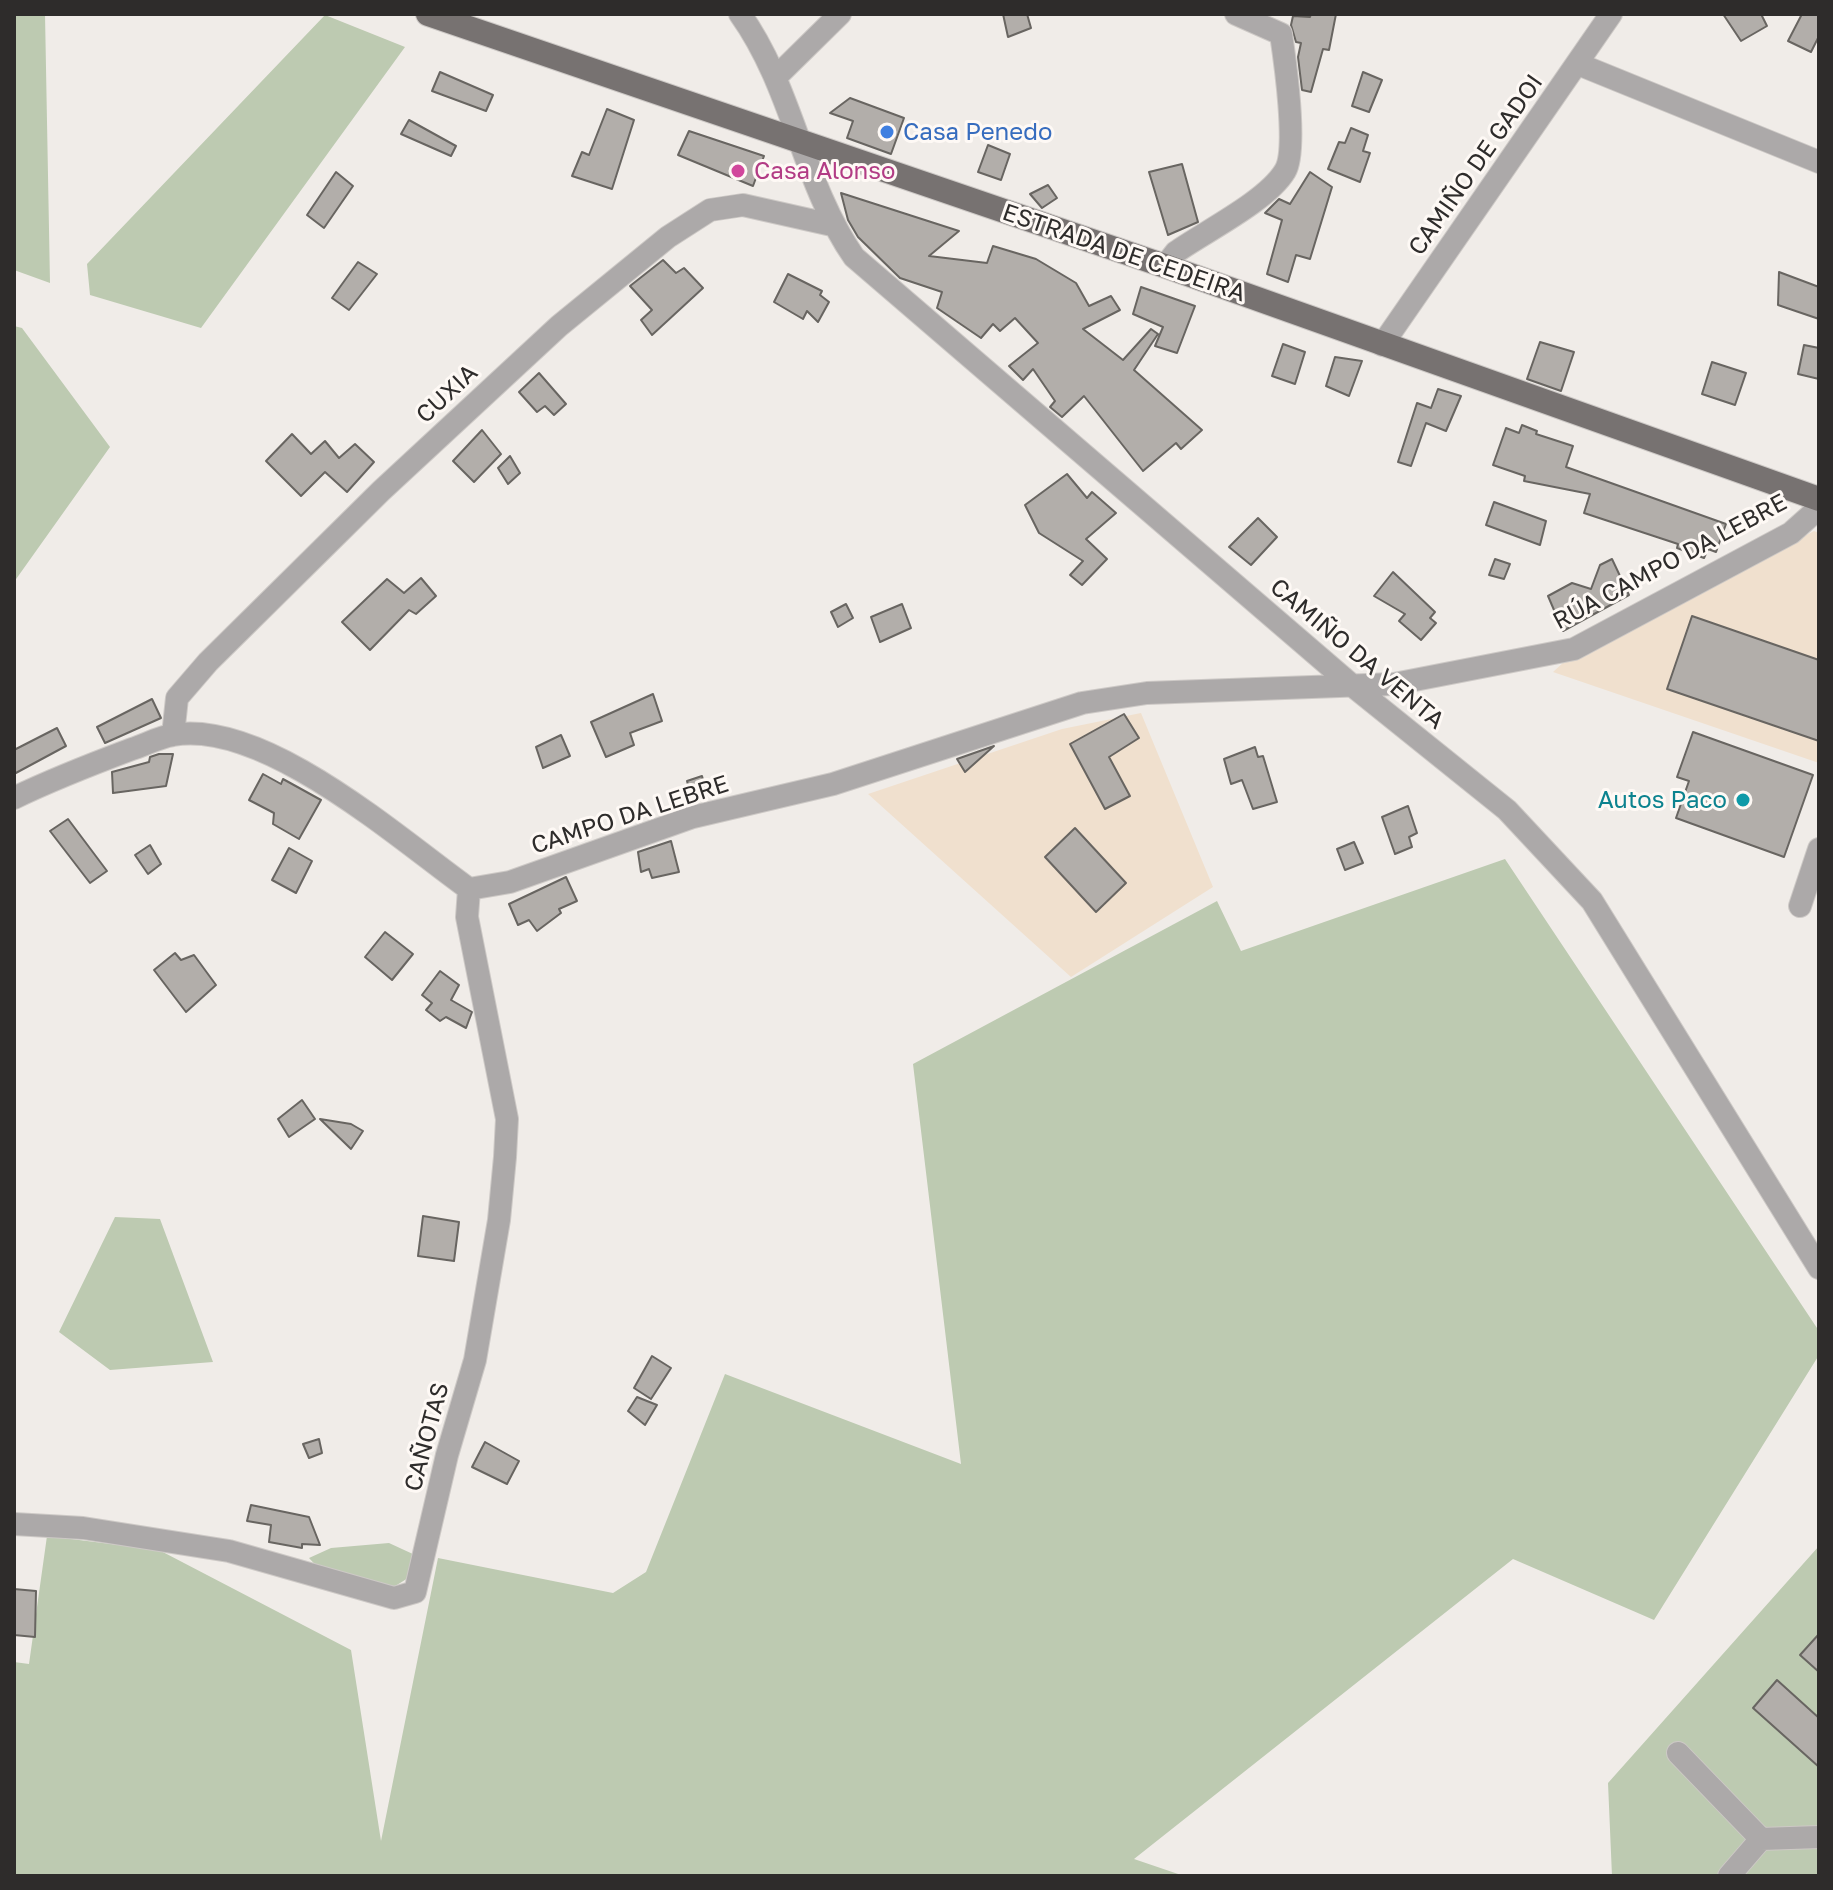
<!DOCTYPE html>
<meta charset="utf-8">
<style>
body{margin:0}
#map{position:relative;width:1833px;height:1890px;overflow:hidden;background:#f0ece8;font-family:"Golos Text",sans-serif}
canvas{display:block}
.frame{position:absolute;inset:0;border:16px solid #2e2c2b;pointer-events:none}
</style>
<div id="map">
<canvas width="1833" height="1890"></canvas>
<div class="frame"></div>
</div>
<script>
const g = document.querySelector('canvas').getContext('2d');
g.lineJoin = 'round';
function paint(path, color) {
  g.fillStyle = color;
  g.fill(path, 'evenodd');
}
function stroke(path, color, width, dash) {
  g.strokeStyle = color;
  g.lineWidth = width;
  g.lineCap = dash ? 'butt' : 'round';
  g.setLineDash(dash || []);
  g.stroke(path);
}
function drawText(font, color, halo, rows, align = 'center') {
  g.font = font + ' "Golos Text",sans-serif';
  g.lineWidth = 6;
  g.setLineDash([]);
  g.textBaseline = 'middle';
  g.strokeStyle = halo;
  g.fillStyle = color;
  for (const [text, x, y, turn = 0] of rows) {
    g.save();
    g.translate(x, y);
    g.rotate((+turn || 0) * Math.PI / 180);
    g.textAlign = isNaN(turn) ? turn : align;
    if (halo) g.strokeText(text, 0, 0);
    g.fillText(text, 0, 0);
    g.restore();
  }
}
paint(new Path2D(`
 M 1814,531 L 1819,533 L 1819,763 L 1553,672 L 1565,661 Z
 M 1141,713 L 1213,887 L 1071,977 L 868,794 L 1062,729 Z`), '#f0e0ce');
paint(new Path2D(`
 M 14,14 L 45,14 L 50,283 L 14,270 Z
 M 325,15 L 405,47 L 201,328 L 90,295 L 87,264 Z
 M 14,326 L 22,328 L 110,447 L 14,582 Z
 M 1505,859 L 1819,1331 L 1819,1355 L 1654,1620 L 1513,1559 L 1134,1859 L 1184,1876 L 14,1876 L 14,1662 L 29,1664 L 47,1536 L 159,1550 L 351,1650 L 381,1841 L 438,1558 L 613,1593 L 646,1572 L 725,1374 L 961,1464 L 913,1064 L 1217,901 L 1241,951 Z
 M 115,1217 L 160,1219 L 213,1362 L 110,1370 L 59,1332 Z
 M 389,1543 L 415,1555 L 408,1578 L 389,1590 L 323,1573 L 309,1558 L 331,1548 Z
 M 1819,1546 L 1819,1876 L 1612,1876 L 1608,1783 Z`), '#bdcab1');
const building = new Path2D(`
 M 1003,14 L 1027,14 L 1031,28 L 1008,37 Z
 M 1311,14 L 1336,14 L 1329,50 L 1323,49 L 1311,92 L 1302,90 L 1298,57 L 1301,43 L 1296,42 L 1291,25 L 1293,16 L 1310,17 Z
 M 1723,14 L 1761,14 L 1767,26 L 1741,41 Z
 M 1802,14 L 1819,14 L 1819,36 L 1811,52 L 1788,41 Z
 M 440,72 L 493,95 L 486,111 L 432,91 Z
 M 1363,72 L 1382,80 L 1369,112 L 1352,106 Z
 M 850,98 L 904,118 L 891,154 L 847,138 L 853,121 L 830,113 Z
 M 607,109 L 634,120 L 612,189 L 572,176 L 582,152 L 589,155 Z
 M 409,120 L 456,146 L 451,156 L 401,134 Z
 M 1351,128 L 1368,135 L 1363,151 L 1370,153 L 1360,182 L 1328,169 L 1339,142 L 1345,143 Z
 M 689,131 L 764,156 L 753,186 L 678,155 Z
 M 988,145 L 1010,154 L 1001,180 L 978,172 Z
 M 1182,164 L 1198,222 L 1168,235 L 1149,172 Z
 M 336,172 L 353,186 L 324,228 L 307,215 Z
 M 1310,172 L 1332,187 L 1310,259 L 1296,255 L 1288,282 L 1267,274 L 1282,220 L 1265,213 L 1279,199 L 1290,204 Z
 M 1048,185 L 1057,198 L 1042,208 L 1030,194 Z
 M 841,193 L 959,231 L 929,256 L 987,263 L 993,246 L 1036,259 L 1076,283 L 1089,306 L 1111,296 L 1120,310 L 1083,329 L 1123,360 L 1151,329 L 1158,334 L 1134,370 L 1202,430 L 1181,449 L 1176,443 L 1143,471 L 1084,396 L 1062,417 L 1050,407 L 1055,401 L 1033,369 L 1023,380 L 1009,366 L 1038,343 L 1015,318 L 1000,331 L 993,324 L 981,338 L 937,308 L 942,292 L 900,278 L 858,237 L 848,220 Z
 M 663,260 L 676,273 L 684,268 L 703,288 L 652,335 L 641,320 L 652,310 L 630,286 Z
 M 358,262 L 377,274 L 349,310 L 332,298 Z
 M 1779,272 L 1819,287 L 1819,319 L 1778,305 Z
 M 788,274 L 822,291 L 820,295 L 829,302 L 818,322 L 807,311 L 803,319 L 774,302 Z
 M 1141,287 L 1195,306 L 1177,353 L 1155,346 L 1163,327 L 1133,314 Z
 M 1540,342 L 1574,352 L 1561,391 L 1527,379 Z
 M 1283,344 L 1305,352 L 1295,384 L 1272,376 Z
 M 1804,345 L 1819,348 L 1819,379 L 1798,374 Z
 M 1335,357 L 1362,361 L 1349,396 L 1326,386 Z
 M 1712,362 L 1746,373 L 1735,405 L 1702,394 Z
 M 539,373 L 566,404 L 554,415 L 545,406 L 537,412 L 519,392 Z
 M 1438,389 L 1461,396 L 1446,431 L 1426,423 L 1411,466 L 1398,462 L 1417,403 L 1431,408 Z
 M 1522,425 L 1537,431 L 1536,434 L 1573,446 L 1566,467 L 1726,524 L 1716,552 L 1708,549 L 1704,558 L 1677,548 L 1678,544 L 1584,513 L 1590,494 L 1524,481 L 1525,476 L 1493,465 L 1506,428 L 1519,433 Z
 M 482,430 L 501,454 L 474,482 L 453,461 Z
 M 292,434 L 311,454 L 325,441 L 339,458 L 355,444 L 374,462 L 347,492 L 325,472 L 301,496 L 266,461 Z
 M 510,456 L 520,473 L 508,484 L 498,468 Z
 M 1067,474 L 1087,498 L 1092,492 L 1116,513 L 1086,539 L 1107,559 L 1082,585 L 1070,575 L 1083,561 L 1039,533 L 1025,505 Z
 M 1494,502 L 1546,521 L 1540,545 L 1486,525 Z
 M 1258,518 L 1277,537 L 1251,565 L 1229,547 Z
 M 1495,559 L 1510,564 L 1504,579 L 1489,575 Z
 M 1612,559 L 1629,595 L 1563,631 L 1548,596 L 1572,583 L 1591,589 L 1600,565 Z
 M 1393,572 L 1435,612 L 1430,618 L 1436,623 L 1421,640 L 1399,621 L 1405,614 L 1374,596 Z
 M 421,578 L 436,596 L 416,614 L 409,610 L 370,650 L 342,622 L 387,579 L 404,593 Z
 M 846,604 L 853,618 L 838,627 L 831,612 Z
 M 902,604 L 911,628 L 880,642 L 871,617 Z
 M 1692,616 L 1819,660 L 1819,741 L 1667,689 Z
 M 653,694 L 662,721 L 630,733 L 634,745 L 606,757 L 591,722 Z
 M 152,699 L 161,718 L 105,743 L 97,727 Z
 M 1124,714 L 1139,738 L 1109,757 L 1130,796 L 1105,809 L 1070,744 Z
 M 57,728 L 66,746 L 14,774 L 14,750 Z
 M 1693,732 L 1813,775 L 1784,857 L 1676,818 L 1689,781 L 1677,777 Z
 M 561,735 L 570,756 L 543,768 L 536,747 Z
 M 994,746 L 965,772 L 957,759 Z
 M 1255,747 L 1258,757 L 1263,756 L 1277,802 L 1253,809 L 1242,780 L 1231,784 L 1224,759 Z
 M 159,754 L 173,754 L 166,786 L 113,793 L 112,772 L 149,762 L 150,757 Z
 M 263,774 L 281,784 L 283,779 L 321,800 L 299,839 L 273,824 L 274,813 L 249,800 Z
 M 702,776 L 707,795 L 692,800 L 687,781 Z
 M 1408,806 L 1417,833 L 1409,837 L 1412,847 L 1395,854 L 1382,817 Z
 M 68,819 L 107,871 L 90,883 L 50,831 Z
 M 1075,828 L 1126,883 L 1096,912 L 1045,857 Z
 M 671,841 L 679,872 L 652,878 L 649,869 L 641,872 L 638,852 Z
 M 1354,842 L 1363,863 L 1345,870 L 1337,849 Z
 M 150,845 L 161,864 L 148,874 L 135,855 Z
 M 289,848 L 312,861 L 296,893 L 272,880 Z
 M 566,877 L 577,901 L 559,909 L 561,913 L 537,931 L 529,920 L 518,925 L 509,904 Z
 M 385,932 L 413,954 L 392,980 L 365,957 Z
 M 175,953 L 181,960 L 194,955 L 216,985 L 186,1012 L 154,970 Z
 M 440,971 L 459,985 L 451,1000 L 472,1012 L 466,1028 L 446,1017 L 440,1021 L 426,1010 L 432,1003 L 422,995 Z
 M 302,1100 L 315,1119 L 289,1137 L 278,1119 Z
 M 320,1119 L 351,1124 L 363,1131 L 351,1149 Z
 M 423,1216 L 459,1222 L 454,1261 L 418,1256 Z
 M 652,1356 L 671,1368 L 651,1399 L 634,1388 Z
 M 637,1397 L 657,1405 L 645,1425 L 628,1411 Z
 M 319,1439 L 322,1453 L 309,1458 L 303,1444 Z
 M 485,1442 L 519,1461 L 507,1484 L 472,1467 Z
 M 251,1505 L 309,1517 L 320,1545 L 302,1544 L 302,1548 L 269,1542 L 271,1525 L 247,1521 Z
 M 14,1589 L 36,1591 L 35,1637 L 14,1635 Z
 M 1819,1634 L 1819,1672 L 1800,1655 Z
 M 1777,1680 L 1819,1718 L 1819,1767 L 1753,1708 Z`);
paint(building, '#b2aeaa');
stroke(building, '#686561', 2);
const minor = new Path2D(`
 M 740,14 C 793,88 802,182 854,257 L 1354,687 L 1507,810 L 1592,901 L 1819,1268
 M 1578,64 L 1819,162
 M 777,76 L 840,14
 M 1165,266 L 1176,252 C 1206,231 1267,201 1285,171 C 1298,150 1285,61 1281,34 L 1236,14
 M 1382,345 L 1611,14
 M 173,735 L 177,698 L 208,662 L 381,491 L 559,326 L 668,237 L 710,210 L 743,205 L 832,225
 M 14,798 C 53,779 92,764 132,749 C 145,745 159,737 173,735 C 264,719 398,838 469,889 L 510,882 L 693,817 L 833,784 L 1082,703 L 1147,693 L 1394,684 L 1574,649 L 1791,533 L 1819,508
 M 1800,906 L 1819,849
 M 14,1524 L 83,1528 L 229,1551 L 394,1598 L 415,1592 L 447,1455 L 475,1360 L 499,1220 L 505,1157 L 507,1119 L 467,917 L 469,889
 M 1678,1753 L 1761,1839 L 1819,1837
 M 1729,1876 L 1761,1839`);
const major = new Path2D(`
 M 428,14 L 1165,266 L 1819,499`);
stroke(minor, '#cdc9c6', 24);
stroke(major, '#cdc9c6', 26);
stroke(minor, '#aca9a9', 22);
stroke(major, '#777271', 24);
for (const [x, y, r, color] of [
 [887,132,8,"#3f7fe0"],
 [738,171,8,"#d1479c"],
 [1743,800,8,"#0f9aa8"]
]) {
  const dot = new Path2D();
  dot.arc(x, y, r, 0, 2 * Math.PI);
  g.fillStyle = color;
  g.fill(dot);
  stroke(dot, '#fef9f5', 3);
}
drawText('24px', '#366cbe', '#fef9f5', [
 ["Casa Penedo",903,132]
], 'left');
drawText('24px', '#2e2c2b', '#fef9f5', [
 ["CAMIÑO DE GADOI",1476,165,-55],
 ["ESTRADA DE CEDEIRA",1124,253,19],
 ["CUXIA",447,394,-43],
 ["RÚA CAMPO DA LEBRE",1670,562,-28],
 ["CAMIÑO DA VENTA",1357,654,40],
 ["CAMPO DA LEBRE",630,815,-18],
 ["CAÑOTAS",427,1437,-75]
]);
drawText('24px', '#b23c85', '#fef9f5', [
 ["Casa Alonso",754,171]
], 'left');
drawText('24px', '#0d838f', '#fef9f5', [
 ["Autos Paco",1727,800]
], 'right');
</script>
